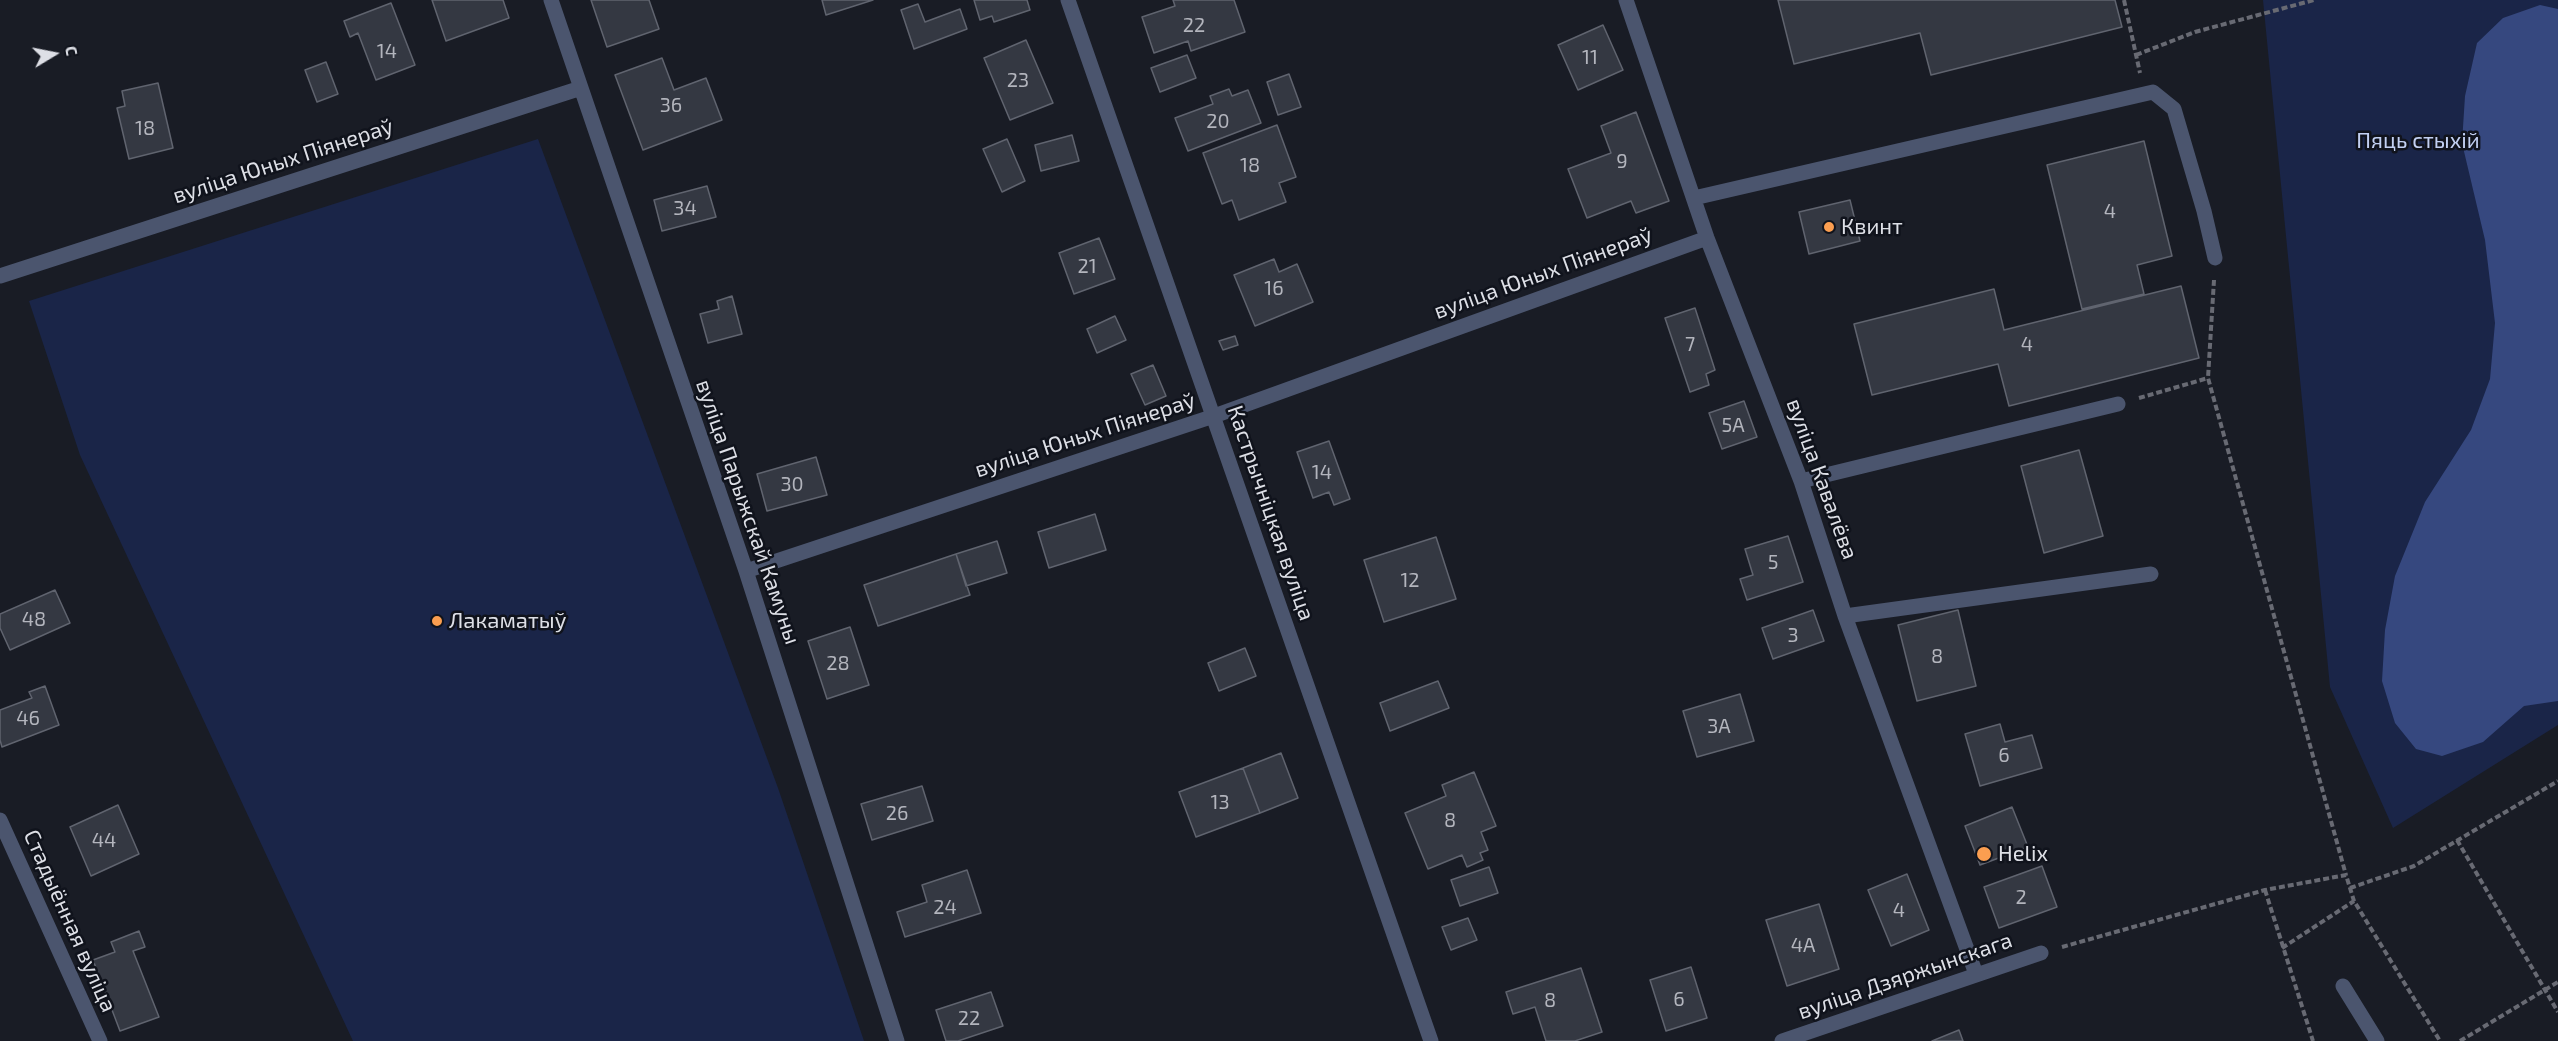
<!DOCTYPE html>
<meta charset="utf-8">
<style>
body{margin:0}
#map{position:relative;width:2558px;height:1041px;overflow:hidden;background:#191c25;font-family:"Exo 2",sans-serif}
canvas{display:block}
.north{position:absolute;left:24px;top:24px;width:60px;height:60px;-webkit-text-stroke:4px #10131c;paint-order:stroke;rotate:80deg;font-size:16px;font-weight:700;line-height:24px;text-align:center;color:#dddfe6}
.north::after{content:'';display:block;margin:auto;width:21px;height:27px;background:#dddfe6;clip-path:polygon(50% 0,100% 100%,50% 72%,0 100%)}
</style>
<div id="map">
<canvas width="2558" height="1041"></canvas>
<div class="north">С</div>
</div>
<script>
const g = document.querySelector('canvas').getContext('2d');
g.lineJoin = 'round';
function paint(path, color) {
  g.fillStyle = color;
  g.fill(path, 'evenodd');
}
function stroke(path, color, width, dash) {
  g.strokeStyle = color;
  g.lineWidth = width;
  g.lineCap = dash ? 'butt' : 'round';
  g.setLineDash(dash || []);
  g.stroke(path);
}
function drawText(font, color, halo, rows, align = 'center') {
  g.font = font + ' "Exo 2",sans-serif';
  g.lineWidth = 5;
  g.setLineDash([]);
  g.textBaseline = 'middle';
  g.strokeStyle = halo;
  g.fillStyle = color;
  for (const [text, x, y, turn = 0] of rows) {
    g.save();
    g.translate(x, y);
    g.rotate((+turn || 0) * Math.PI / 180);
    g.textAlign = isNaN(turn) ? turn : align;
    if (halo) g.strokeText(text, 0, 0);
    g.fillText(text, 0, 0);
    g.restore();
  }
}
paint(new Path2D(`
 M 2263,0 L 2558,0 L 2558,725 L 2393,828 L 2330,687 Z
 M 538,139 L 778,788 L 864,1041 L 353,1041 L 80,455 L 29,301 Z`), '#1a2548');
paint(new Path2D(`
 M 2540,5 L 2558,9 L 2558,701 L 2524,706 L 2483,742 L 2442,756 L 2416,749 L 2395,723 L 2382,681 L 2385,630 L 2395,576 L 2425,502 L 2471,430 L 2490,379 L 2495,323 L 2485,240 L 2462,143 L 2465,96 L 2477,43 L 2503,18 Z`), '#36487f');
const building = new Path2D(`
 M 432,0 L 503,0 L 509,18 L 446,41 Z
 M 591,0 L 649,0 L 659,29 L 607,47 Z
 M 822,0 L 873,0 L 826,15 Z
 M 974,0 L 1027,0 L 1030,10 L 994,22 L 992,16 L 980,20 Z
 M 1173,0 L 1234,0 L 1245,32 L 1191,51 L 1188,41 L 1154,53 L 1142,17 L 1175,6 Z
 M 1778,0 L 2115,0 L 2122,27 L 1931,75 L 1920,33 L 1794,64 Z
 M 391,3 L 415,65 L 376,80 L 358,33 L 350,37 L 344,21 Z
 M 918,4 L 925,22 L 960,9 L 967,29 L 914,49 L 901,10 Z
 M 1603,25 L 1623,70 L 1578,90 L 1558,45 Z
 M 1026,40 L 1053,103 L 1010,120 L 984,58 Z
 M 1187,55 L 1196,78 L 1160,92 L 1151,68 Z
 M 662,58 L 674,90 L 706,78 L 722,120 L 643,150 L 615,75 Z
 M 326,62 L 338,94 L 317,102 L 305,70 Z
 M 1289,74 L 1301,107 L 1278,115 L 1267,82 Z
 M 158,83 L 173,148 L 129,159 L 117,108 L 125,106 L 122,91 Z
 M 1229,89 L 1232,96 L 1248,90 L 1261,123 L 1188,151 L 1175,118 L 1213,104 L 1210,96 Z
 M 1636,112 L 1669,201 L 1636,213 L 1631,201 L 1587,218 L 1568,169 L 1611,153 L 1601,126 Z
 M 1277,125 L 1296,177 L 1279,183 L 1286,202 L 1239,220 L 1232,200 L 1222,204 L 1203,153 Z
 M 1072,135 L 1079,161 L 1041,171 L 1035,145 Z
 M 1007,139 L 1025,181 L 1002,192 L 983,149 Z
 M 2144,141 L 2172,256 L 2137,265 L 2144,294 L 2082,309 L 2047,165 Z
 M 707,186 L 716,217 L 662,231 L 654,200 Z
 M 1850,200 L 1860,241 L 1809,254 L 1799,212 Z
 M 1099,238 L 1115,279 L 1074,294 L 1059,253 Z
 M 1274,259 L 1279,272 L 1297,264 L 1313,302 L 1255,326 L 1234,275 Z
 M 2181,286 L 2199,358 L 2009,406 L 1998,364 L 1872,395 L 1854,324 L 1994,289 L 2004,330 Z
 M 732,296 L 742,334 L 708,343 L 700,314 L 719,309 L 717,301 Z
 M 1695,308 L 1715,370 L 1706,374 L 1709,385 L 1690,392 L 1665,318 Z
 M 1115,316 L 1126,340 L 1097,353 L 1087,329 Z
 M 1235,336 L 1238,345 L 1223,350 L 1219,341 Z
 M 1153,365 L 1166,396 L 1145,405 L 1131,374 Z
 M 1744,401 L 1757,437 L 1722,449 L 1709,413 Z
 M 1329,441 L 1350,499 L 1334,505 L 1329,492 L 1313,498 L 1297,452 Z
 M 2079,450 L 2103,536 L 2044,553 L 2021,466 Z
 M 816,457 L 827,495 L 767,511 L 757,474 Z
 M 1095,514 L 1106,550 L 1049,568 L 1038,532 Z
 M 1788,536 L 1803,582 L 1747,600 L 1740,579 L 1753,575 L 1745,549 Z
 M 1436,537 L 1456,599 L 1384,622 L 1364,560 Z
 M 997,541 L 1007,573 L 966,586 L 956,554 Z
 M 956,554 L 970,595 L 878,626 L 864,585 Z
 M 55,590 L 70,623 L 10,650 L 0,628 L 0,614 Z
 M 1813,610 L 1824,641 L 1773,659 L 1762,628 Z
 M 1958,610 L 1976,686 L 1917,701 L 1898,625 Z
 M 850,627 L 869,685 L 827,699 L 808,641 Z
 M 1245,648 L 1256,676 L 1219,691 L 1208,663 Z
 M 1438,681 L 1449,708 L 1390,731 L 1380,703 Z
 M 45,686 L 59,725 L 2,747 L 0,740 L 0,710 L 32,698 L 29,692 Z
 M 1740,694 L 1754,741 L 1697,757 L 1683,711 Z
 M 2000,724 L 2005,742 L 2032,735 L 2042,768 L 1980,786 L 1965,734 Z
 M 1281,753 L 1298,798 L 1260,813 L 1243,768 Z
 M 1243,768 L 1260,813 L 1196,837 L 1179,792 Z
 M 1474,772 L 1496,826 L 1481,832 L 1488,850 L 1480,853 L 1483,860 L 1467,867 L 1462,855 L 1428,869 L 1405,813 L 1446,796 L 1442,785 Z
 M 922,786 L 933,821 L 872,840 L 861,804 Z
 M 118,805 L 139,854 L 91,876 L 70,827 Z
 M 2012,807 L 2028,847 L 1980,865 L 1965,826 Z
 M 2042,866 L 2057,907 L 1999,928 L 1984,887 Z
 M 1489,867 L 1498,893 L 1460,906 L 1451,880 Z
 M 967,870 L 981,913 L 905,937 L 897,912 L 927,902 L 922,885 Z
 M 1907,874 L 1929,930 L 1891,946 L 1868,890 Z
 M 1819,904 L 1839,969 L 1787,986 L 1766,920 Z
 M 1468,918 L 1477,940 L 1451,950 L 1442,927 Z
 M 139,931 L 145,947 L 133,951 L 159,1017 L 120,1031 L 93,960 L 115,952 L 111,942 Z
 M 1691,967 L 1707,1018 L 1666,1031 L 1650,980 Z
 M 1581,968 L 1602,1032 L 1575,1041 L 1546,1041 L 1535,1007 L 1513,1014 L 1506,992 Z
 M 991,992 L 1003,1026 L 958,1041 L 946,1041 L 936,1010 Z
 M 1959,1030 L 1963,1041 L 1932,1041 Z`);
paint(building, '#343842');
stroke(building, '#60646f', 1.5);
stroke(new Path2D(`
 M 2124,0 L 2140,73
 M 2136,55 L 2195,32 L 2314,0
 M 2214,280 L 2208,378 L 2346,875
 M 2139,398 L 2208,378
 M 2457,840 L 2558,1012
 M 2350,888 L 2414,866 L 2558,781
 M 2265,890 L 2313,1041
 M 2062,947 L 2265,890 L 2346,875 L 2354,901 L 2440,1041
 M 2282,948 L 2354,901
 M 2460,1041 L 2558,982`), '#686a73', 4, [6, 3]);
stroke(new Path2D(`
 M 551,0 L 746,571 L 897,1041
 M 1068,0 L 1431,1041
 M 1626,0 L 1707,238 L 1801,481 L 1845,616 L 1976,974
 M 1694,198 L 2153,92 L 2174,109 L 2204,211 L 2215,258
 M 0,276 L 581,88
 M 1801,481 L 2118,404
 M 746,571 L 1214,416 L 1707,238
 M 1845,616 L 2151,574
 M 0,820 L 100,1041
 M 2343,986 L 2377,1041
 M 1782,1041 L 2041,953`), '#4b556e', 15);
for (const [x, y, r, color] of [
 [1829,227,6,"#fb9e50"],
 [437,621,6,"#fb9e50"],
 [1984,854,8,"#fb9e50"]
]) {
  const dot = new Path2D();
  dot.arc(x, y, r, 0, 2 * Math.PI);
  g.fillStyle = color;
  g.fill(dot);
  stroke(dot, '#10131c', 2);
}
drawText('20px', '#b3b5bd', null, [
 ["22",1194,25],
 ["14",387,51],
 ["11",1590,57],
 ["23",1018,80],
 ["36",671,105],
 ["20",1218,121],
 ["18",145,128],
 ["9",1622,161],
 ["18",1250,165],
 ["34",685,208],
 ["4",2110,211],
 ["21",1087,266],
 ["16",1274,288],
 ["7",1690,344],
 ["4",2027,344],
 ["5А",1733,425],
 ["14",1322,472],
 ["30",792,484],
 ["5",1773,562],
 ["12",1410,580],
 ["48",34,619],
 ["3",1793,635],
 ["8",1937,656],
 ["28",838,663],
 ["46",28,718],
 ["3А",1719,726],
 ["6",2004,755],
 ["13",1220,802],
 ["26",897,813],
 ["8",1450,820],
 ["44",104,840],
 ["2",2021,897],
 ["24",945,907],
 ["4",1899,910],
 ["4А",1803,945],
 ["6",1679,999],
 ["8",1550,1000],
 ["22",969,1018]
]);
drawText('22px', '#c2d0f2', '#10131c', [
 ["Пяць стыхій",2418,141]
]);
drawText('22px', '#dddfe6', '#10131c', [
 ["вуліца Юных Піянераў",283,161,-18],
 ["вуліца Юных Піянераў",1543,273,-20],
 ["вуліца Юных Піянераў",1085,435,-18],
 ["вуліца Кавалёва",1822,479,70],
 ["вуліца Парыжскай Камуны",748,512,71],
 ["Кастрычніцкая вуліца",1271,513,71],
 ["Стадыённая вуліца",70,921,66],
 ["вуліца Дзяржынскага",1905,976,-19]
]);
drawText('22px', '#dddfe6', '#10131c', [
 ["Квинт",1841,227],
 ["Лакаматыў",449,621],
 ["Helix",1998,854]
], 'left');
</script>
